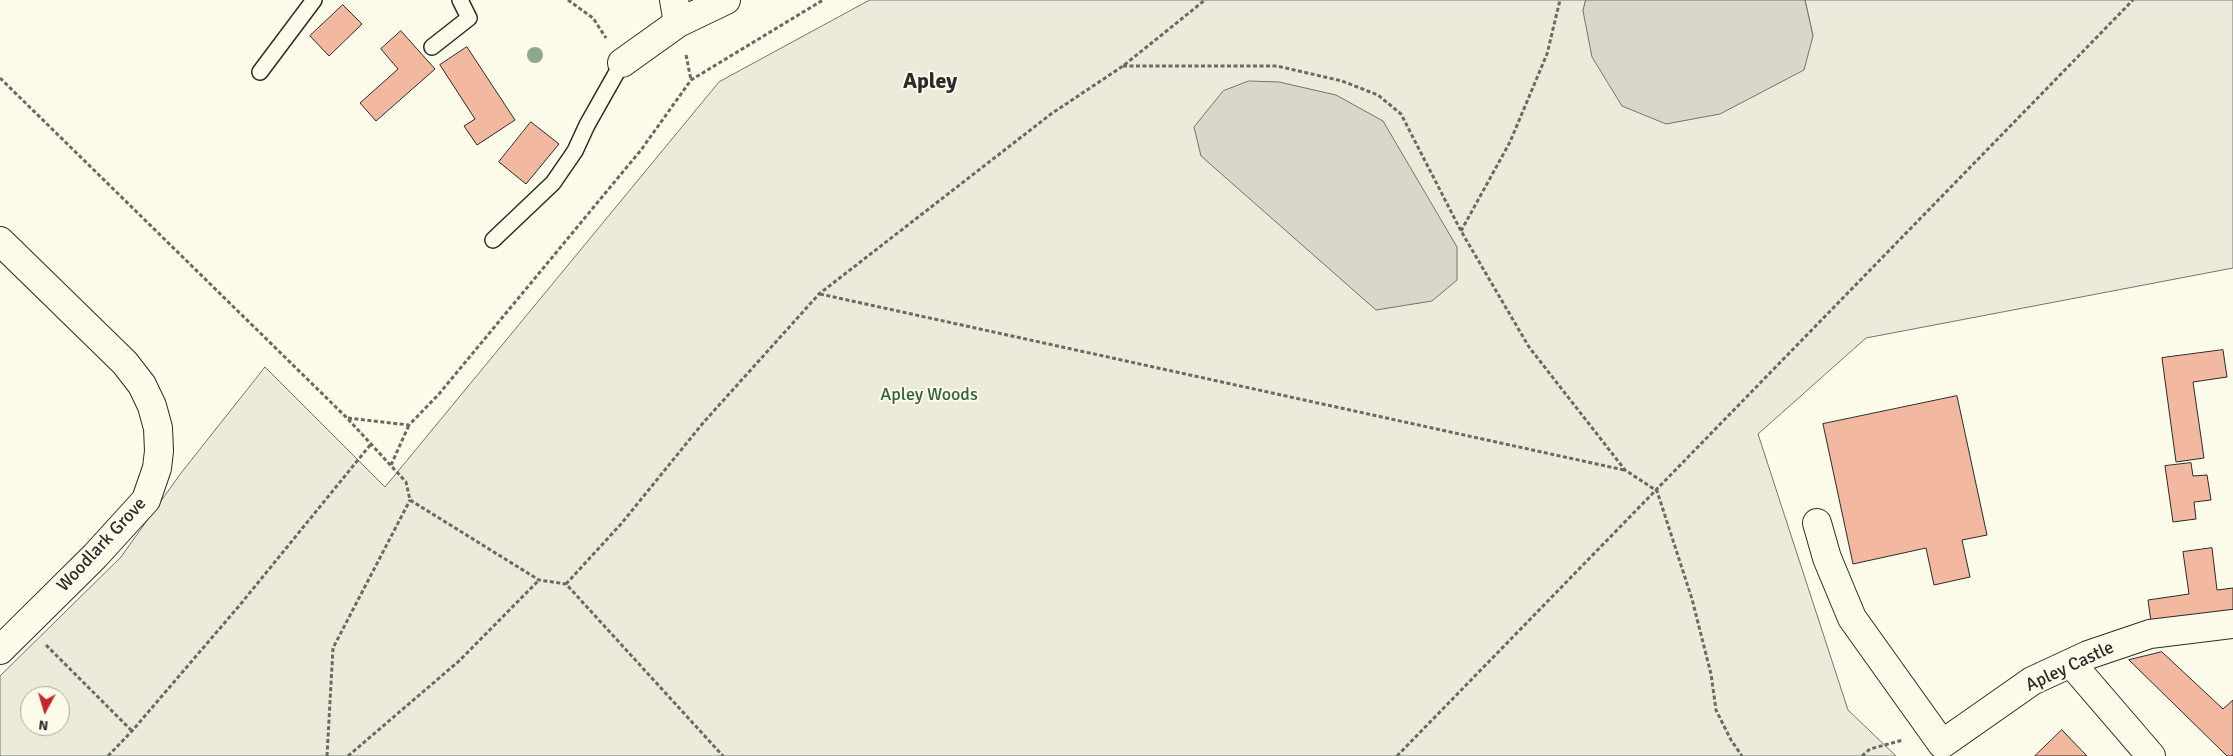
<!DOCTYPE html>
<style>
body{margin:0}
#map{position:relative;width:2233px;height:756px;overflow:hidden;background:#fdfbea;font-family:Signika,sans-serif}
canvas{display:block}
.north{position:absolute;left:20px;top:686px;width:50px;height:50px;box-sizing:border-box;background:#fdfbea;border:1px solid #a9a89e;border-radius:50%;rotate:186deg;font-size:14px;font-weight:700;line-height:20px;text-align:center;color:#2b2b2b}
.north::after{content:'';display:block;margin:auto;width:18px;height:22px;background:#c62828;clip-path:polygon(50% 0,100% 100%,50% 72%,0 100%)}
</style>
<div id="map">
<canvas width="2233" height="756"></canvas>
<div class="north">N</div>
</div>
<script>
const g = document.querySelector('canvas').getContext('2d');
g.lineJoin = 'round';
function paint(path, color) {
  g.fillStyle = color;
  g.fill(path, 'evenodd');
}
function stroke(path, color, width, dash) {
  g.strokeStyle = color;
  g.lineWidth = width;
  g.lineCap = dash ? 'butt' : 'round';
  g.setLineDash(dash || []);
  g.stroke(path);
}
function drawText(font, color, halo, rows, align = 'center') {
  g.font = font + ' Signika,sans-serif';
  g.lineWidth = 4;
  g.setLineDash([]);
  g.textBaseline = 'middle';
  g.strokeStyle = halo;
  g.fillStyle = color;
  for (const [text, x, y, turn = 0] of rows) {
    g.save();
    g.translate(x, y);
    g.rotate((+turn || 0) * Math.PI / 180);
    g.textAlign = isNaN(turn) ? turn : align;
    if (halo) g.strokeText(text, 0, 0);
    g.fillText(text, 0, 0);
    g.restore();
  }
}
const green = new Path2D(`
 M 870,0 L 1586,0 L 1583,11 L 1813,36 L 1805,0 L 2233,0 L 2233,268 L 1866,338 L 1758,434 L 1848,710 L 1896,756 L 0,756 L 0,676 L 121,557 L 181,473 L 265,367 L 385,487 L 719,82 ZM 30,696 L 60,696 L 60,726 L 30,726 Z`);
paint(green, '#ecebdb');
stroke(green, '#74746e', 1);
const water = new Path2D(`
 M 1586,0 L 1805,0 L 1813,36 L 1804,70 L 1720,114 L 1666,124 L 1622,106 L 1592,57 L 1583,11 Z
 M 1249,81 L 1279,82 L 1336,95 L 1383,121 L 1457,247 L 1457,280 L 1432,301 L 1376,310 L 1201,156 L 1194,127 L 1223,91 Z`);
paint(water, '#d8d7c9');
stroke(water, '#74746e', 1);
const building = new Path2D(`
 M 343,5 L 362,24 L 329,56 L 310,36 Z
 M 401,31 L 435,69 L 376,121 L 360,103 L 398,69 L 381,49 Z
 M 467,47 L 515,120 L 477,145 L 464,126 L 475,119 L 440,65 Z
 M 531,122 L 559,144 L 526,184 L 499,162 Z
 M 2223,350 L 2227,377 L 2193,382 L 2204,458 L 2176,462 L 2162,358 Z
 M 1957,396 L 1987,535 L 1962,540 L 1970,577 L 1934,585 L 1926,548 L 1853,564 L 1823,424 Z
 M 2191,463 L 2193,476 L 2207,475 L 2211,500 L 2194,502 L 2196,519 L 2173,522 L 2165,466 Z
 M 2212,548 L 2217,590 L 2233,588 L 2233,617 L 2152,629 L 2148,600 L 2189,594 L 2183,552 Z
 M 2162,652 L 2223,709 L 2233,700 L 2233,756 L 2227,756 L 2129,660 Z
 M 2062,730 L 2087,756 L 2035,756 Z`);
paint(building, '#f2b8a0');
stroke(building, '#2b2b2b', 1);
const service = new Path2D(`
 M 432,47 L 469,18 L 460,0
 M 260,72 L 314,0
 M 493,240 L 553,183 L 575,151 L 587,125 L 622,63`);
const minor = new Path2D(`
 M 674,0 L 678,23
 M 622,63 L 678,23 L 726,0
 M 0,241 L 125,363 L 142,385 L 152,406 L 158,428 L 159,451 L 157,468 L 146,500 L 95,556 L 0,650
 M 1817,523 L 1827,558 L 1852,618 L 1942,744 L 2032,681 L 2088,655 L 2150,634 L 2233,624
 M 2071,663 L 2151,756`);
stroke(service, '#2b2b2b', 18);
stroke(minor, '#2b2b2b', 30);
stroke(new Path2D(`
 M 568,0 L 593,18 L 606,38
 M 686,55 L 691,80
 M 1123,66 L 1277,66 L 1342,81 L 1378,95 L 1401,114 L 1461,231 L 1529,347 L 1625,470 L 1657,491 L 1692,599 L 1711,674 L 1716,710 L 1731,740 L 1742,756
 M 0,78 L 347,418 L 406,482 L 410,500 L 539,580 L 566,584 L 723,756
 M 1461,231 L 1510,142 L 1547,54 L 1560,0
 M 820,294 L 1624,470
 M 348,418 L 409,425 L 439,394 L 641,150 L 691,80 L 823,0
 M 391,465 L 409,425
 M 566,584 L 621,524 L 703,423 L 819,294 L 1051,114 L 1123,66 L 1205,0
 M 46,645 L 132,731
 M 108,756 L 132,731 L 239,606 L 371,444
 M 327,756 L 333,648 L 410,500
 M 348,756 L 459,661 L 539,580
 M 1397,756 L 2133,0
 M 1862,756 L 1870,749 L 1903,740`), '#6a6964', 3, [4, 2.5]);
stroke(service, '#fdfbea', 15);
stroke(minor, '#fdfbea', 28);
g.fillStyle = '#8ea78a';
for (const [x, y] of [
 [535,55]
]) {
  g.beginPath();
  g.arc(x, y, 8, 0, 2 * Math.PI);
  g.fill();
}
drawText('18px', '#34623c', '#fdfbea', [
 ["Apley Woods",929,395]
]);
drawText('18px', '#2b2b2b', '#fdfbea', [
 ["Woodlark Grove",102,545,-47],
 ["Apley Castle",2070,667,-25]
]);
drawText('bold 22px', '#2b2b2b', '#fdfbea', [
 ["Apley",930,82]
]);
</script>
